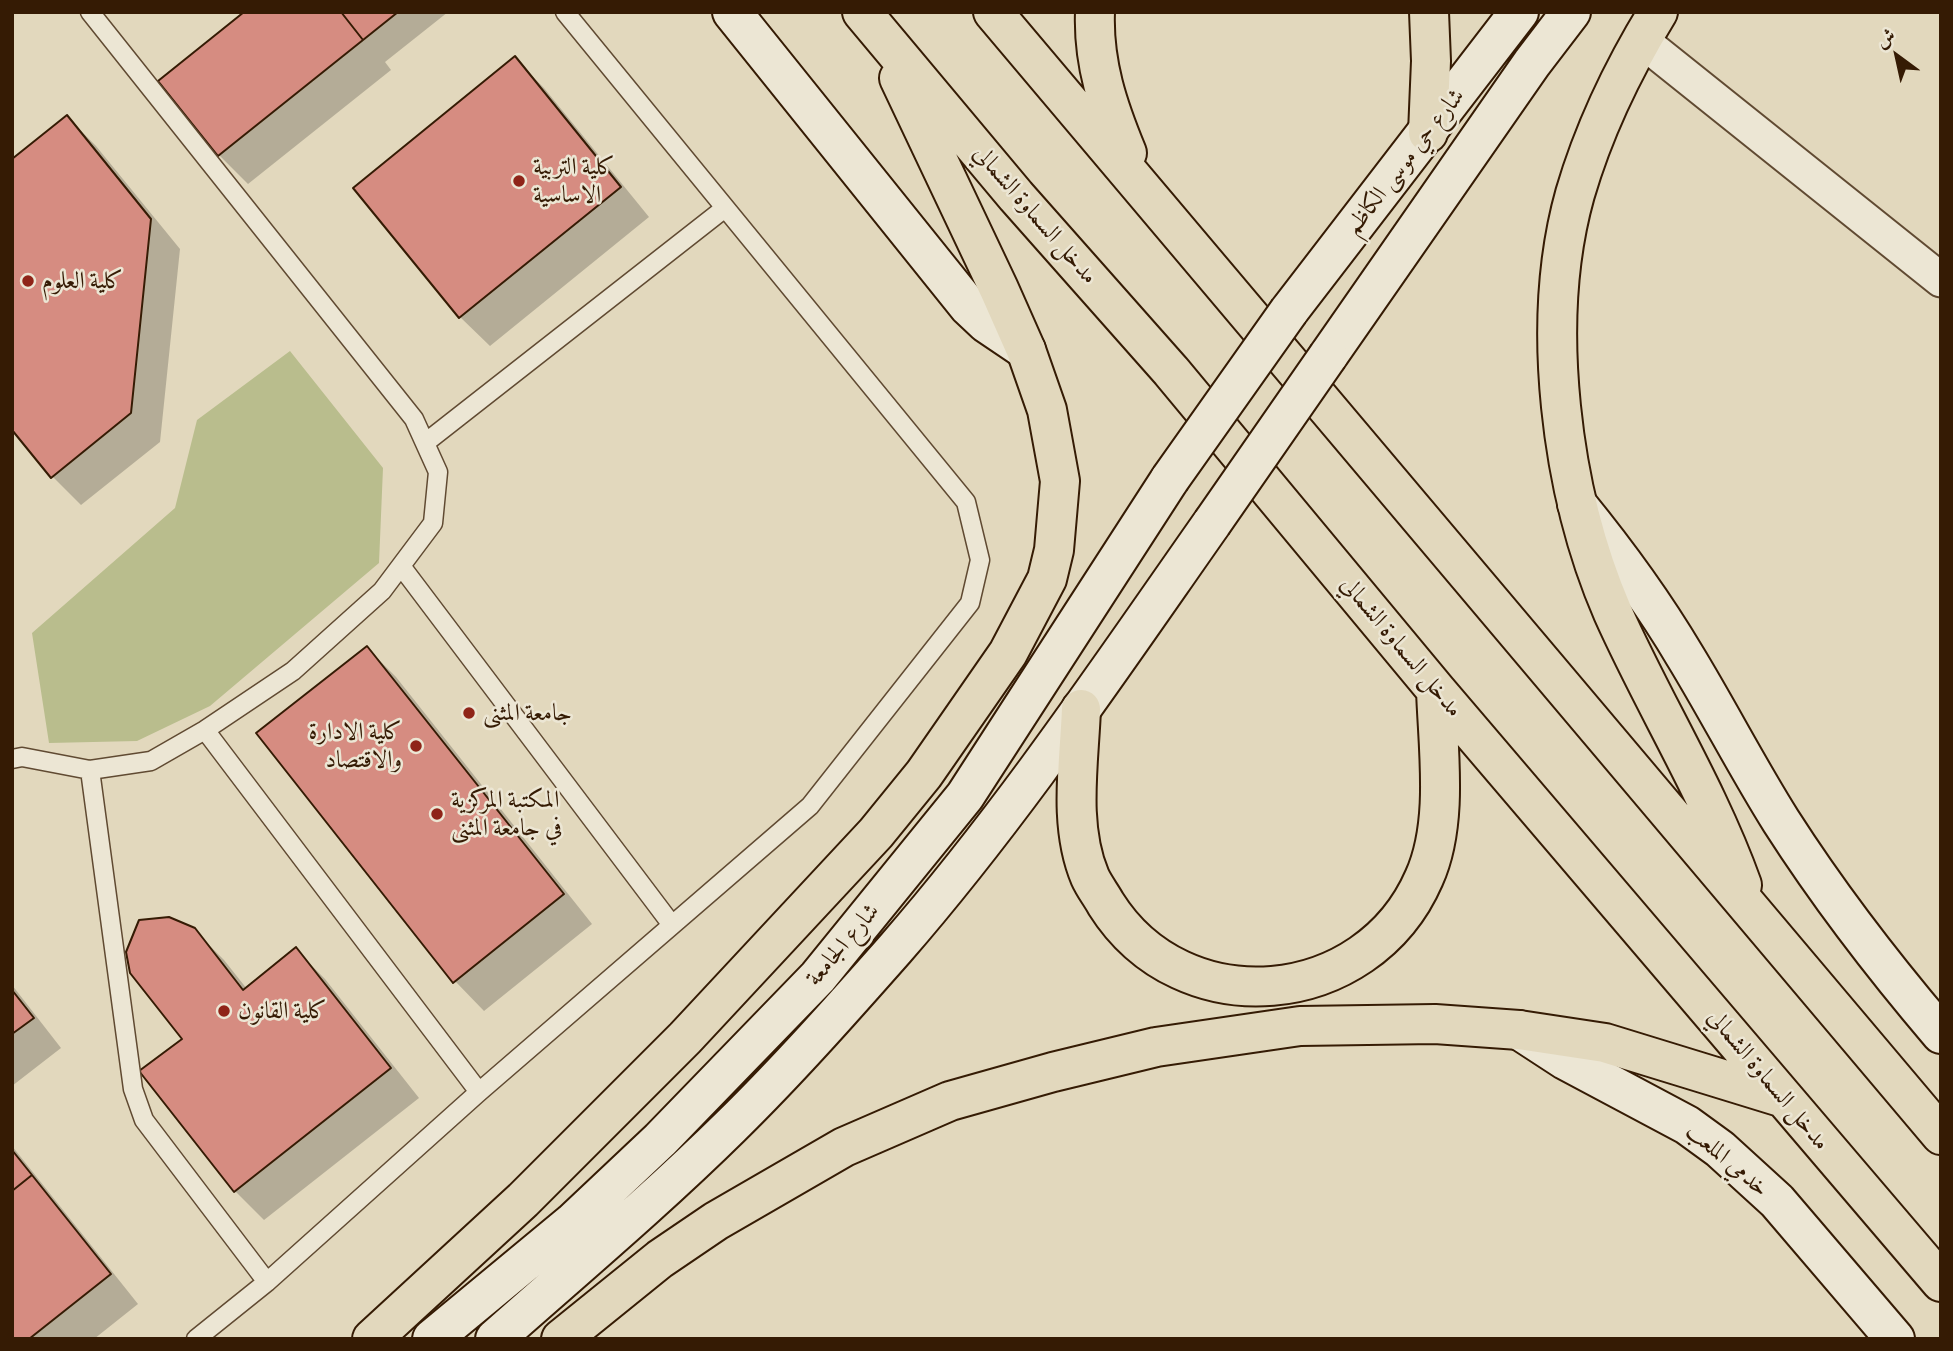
<!DOCTYPE html>
<meta charset="utf-8">
<style>
body{margin:0}
#map{position:relative;width:1953px;height:1351px;overflow:hidden;background:#e2d8bd;font-family:"EB Garamond",Amiri,serif}
canvas{display:block}
.frame{position:absolute;inset:0;border:14px solid #351b04;pointer-events:none}
.north{position:absolute;left:1862px;top:21px;width:70px;height:70px;-webkit-text-stroke:5px #ece6d4;paint-order:stroke;rotate:327deg;font-size:19px;font-weight:700;line-height:28px;text-align:center;color:#351b04}
.north::after{content:'';display:block;margin:auto;width:24px;height:32px;background:#351b04;clip-path:polygon(50% 0,100% 100%,50% 72%,0 100%)}
</style>
<div id="map">
<canvas width="1953" height="1351"></canvas>
<div class="frame"></div>
<div class="north">ش</div>
</div>
<script>
const g = document.querySelector('canvas').getContext('2d');
g.lineJoin = 'round';
function paint(path, color) {
  g.fillStyle = color;
  g.fill(path, 'evenodd');
}
function stroke(path, color, width, dash) {
  g.strokeStyle = color;
  g.lineWidth = width;
  g.lineCap = dash ? 'butt' : 'round';
  g.setLineDash(dash || []);
  g.stroke(path);
}
function drawText(font, color, halo, rows, align = 'center') {
  g.font = font + ' "EB Garamond",Amiri,serif';
  g.lineWidth = 5;
  g.setLineDash([]);
  g.textBaseline = 'middle';
  g.strokeStyle = halo;
  g.fillStyle = color;
  for (const [text, x, y, turn = 0] of rows) {
    g.save();
    g.translate(x, y);
    g.rotate((+turn || 0) * Math.PI / 180);
    g.textAlign = isNaN(turn) ? turn : align;
    if (halo) g.strokeText(text, 0, 0);
    g.fillText(text, 0, 0);
    g.restore();
  }
}
paint(new Path2D(`
 M 290,351 L 383,468 L 379,563 L 210,706 L 137,741 L 49,743 L 32,633 L 175,508 L 197,420 Z`), '#b9bd8d');
paint(new Path2D(`
 M 247,12 L 448,12 L 385,62 L 391,70 L 248,184 L 219,155 Z
 M 515,59 L 544,88 L 649,217 L 490,346 L 460,317 L 355,188 Z
 M 67,117 L 96,146 L 180,249 L 160,442 L 81,505 L 52,476 Z
 M 367,648 L 396,677 L 592,924 L 484,1011 L 455,981 Z
 M 194,930 L 224,960 L 247,989 L 296,950 L 325,979 L 419,1098 L 264,1220 L 235,1191 L 141,1071 L 185,1039 Z
 M 12,985 L 61,1048 L 12,1086 Z
 M 12,1146 L 138,1304 L 94,1339 L 12,1339 Z`), '#0003');
const building = new Path2D(`
 M 244,12 L 341,12 L 363,40 L 218,156 L 158,81 Z
 M 341,12 L 398,12 L 363,40 Z
 M 515,56 L 621,187 L 459,318 L 353,188 Z
 M 67,115 L 151,219 L 131,413 L 51,478 L 12,430 L 12,159 Z
 M 367,646 L 564,894 L 453,983 L 256,733 Z
 M 169,917 L 195,928 L 243,990 L 296,947 L 391,1068 L 234,1192 L 139,1071 L 182,1039 L 130,973 L 126,952 L 139,920 Z
 M 12,990 L 34,1018 L 12,1034 Z
 M 12,1150 L 32,1175 L 12,1191 Z
 M 32,1175 L 111,1274 L 29,1339 L 12,1339 L 12,1191 Z`);
paint(building, '#d68c81');
stroke(building, '#351b04', 2);
const service = new Path2D(`
 M 425,443 L 725,208
 M 401,566 L 672,925
 M 205,730 L 479,1092
 M 12,759 L 22,757 L 90,770 L 151,761 L 205,730 L 293,671 L 382,591 L 433,523 L 438,472 L 414,419 L 90,12
 M 90,770 L 133,1089 L 144,1120 L 267,1282
 M 196,1339 L 267,1282 L 479,1092 L 810,806 L 970,603 L 980,560 L 966,502 L 565,12`);
const minor = new Path2D(`
 M 1641,40 L 1941,280`);
const secondary = new Path2D(`
 M 732,12 L 969,307 L 986,323 L 1026,350
 M 1289,311 L 1519,12
 M 1328,356 L 1532,63 L 1571,12
 M 1577,504 C 1617,553 1653,602 1685,656 C 1718,710 1747,767 1781,821 C 1829,896 1883,966 1941,1034
 M 1519,1030 L 1565,1060 L 1687,1125 L 1720,1149 L 1777,1201 L 1895,1339
 M 432,1339 L 572,1223 L 660,1140 L 818,977 L 965,796 L 1170,479
 M 495,1339 C 574,1269 656,1200 731,1126 C 788,1070 842,1009 895,949 C 1011,816 1111,667 1212,523`);
const trunk = new Path2D(`
 M 862,12 L 1016,196 L 1171,371 L 1436,690 L 1941,1282
 M 993,12 L 1941,1135
 M 1095,12 C 1093,63 1108,107 1127,153
 M 1658,12 C 1623,69 1594,129 1575,194 C 1539,322 1561,493 1613,613 C 1654,705 1708,790 1742,885
 M 1428,133 L 1431,61 L 1429,12
 M 1081,709 C 1079,763 1068,825 1090,877 C 1094,886 1101,895 1106,904 C 1183,1026 1367,1009 1424,878 C 1449,823 1438,749 1436,690
 M 372,1339 L 523,1200 L 685,1038 L 876,833 L 924,774 L 1008,653 L 1047,579 L 1054,550 L 1060,481 L 1047,410 L 1026,350 L 999,289 L 899,78
 M 561,1339 L 660,1259 L 716,1221 L 844,1147 L 950,1101 L 1053,1072 L 1156,1047 L 1300,1026 L 1435,1024 L 1519,1030 L 1605,1043 L 1784,1098`);
stroke(service, '#604a32', 21);
stroke(minor, '#604a32', 37);
stroke(secondary, '#351b04', 42);
stroke(trunk, '#351b04', 42);
stroke(service, '#ece6d4', 18);
stroke(minor, '#ece6d4', 33);
stroke(secondary, '#ece6d4', 38);
stroke(trunk, '#e2d8bd', 38);
const secondaryBridge = new Path2D(`
 M 1170,479 L 1289,311
 M 1212,523 L 1328,356`);
stroke(secondaryBridge, '#351b04', 42, []);
stroke(secondaryBridge, '#ece6d4', 38);
for (const [x, y, r, color] of [
 [519,181,7,"#8f2418"],
 [28,281,7,"#8f2418"],
 [469,713,7,"#8f2418"],
 [416,746,7,"#8f2418"],
 [437,814,7,"#8f2418"],
 [224,1011,7,"#8f2418"]
]) {
  const dot = new Path2D();
  dot.arc(x, y, r, 0, 2 * Math.PI);
  g.fillStyle = color;
  g.fill(dot);
  stroke(dot, '#ece6d4', 2.5);
}
drawText('24px', '#351b04', '#ece6d4', [
 ["شارع حي موسى الكاظم",1405,162,-52],
 ["مدخل السماوة الشمالي",1035,215,49],
 ["مدخل السماوة الشمالي",1401,647,50],
 ["شارع الجامعة",843,945,-50],
 ["مدخل السماوة الشمالي",1768,1080,50],
 ["خدمي الملعب",1727,1160,40]
]);
drawText('24px', '#351b04', '#ece6d4', [
 ["كلية التربية",533,167],
 ["الاساسية",533,195],
 ["كلية العلوم",42,281],
 ["جامعة المثنى",483,713],
 ["كلية الادارة",402,732,"right"],
 ["والاقتصاد",402,760,"right"],
 ["المكتبة المركزية",451,800],
 ["في جامعة المثنى",451,828],
 ["كلية القانون",238,1011]
], 'left');
</script>
